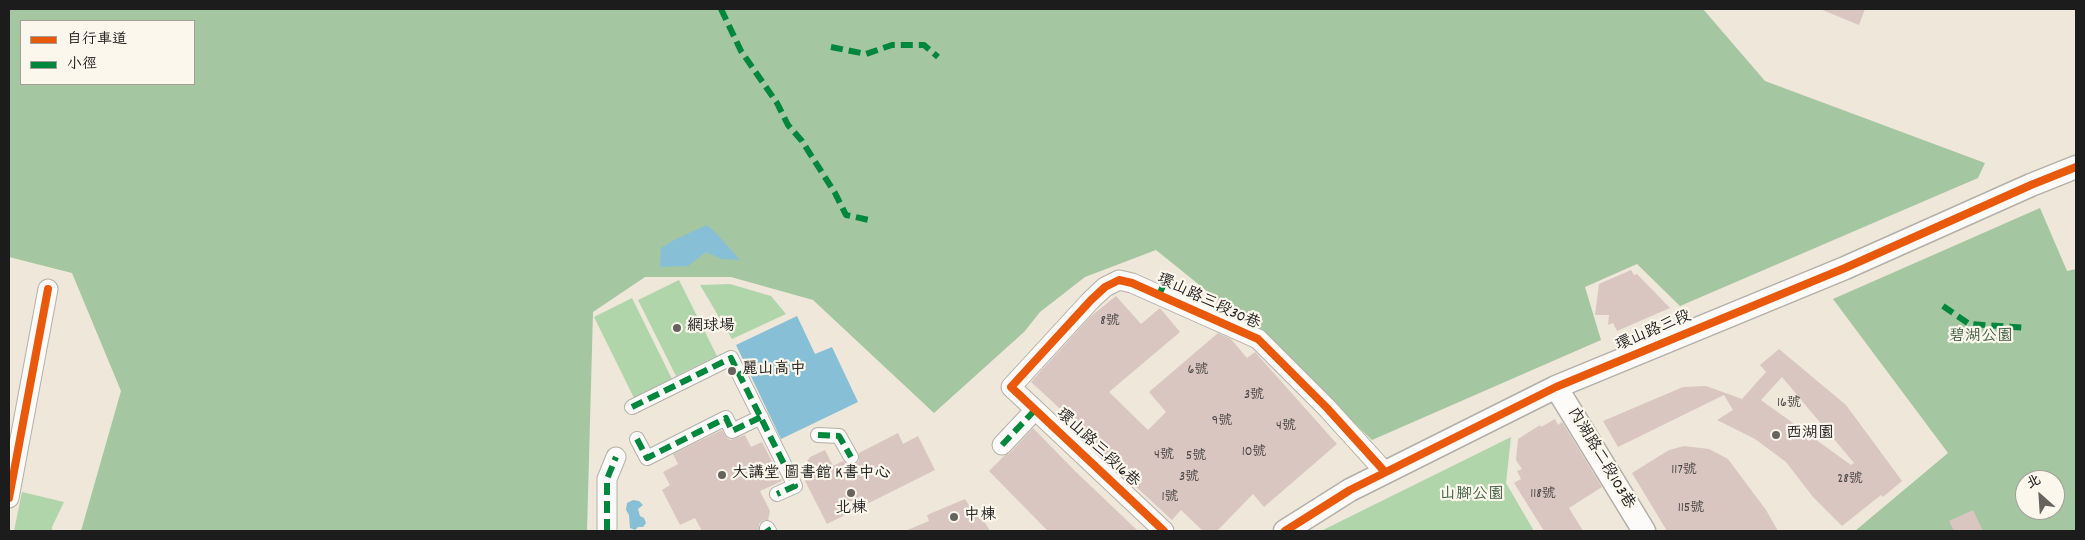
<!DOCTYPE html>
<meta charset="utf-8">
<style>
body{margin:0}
#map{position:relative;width:2085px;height:540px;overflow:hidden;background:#efe7da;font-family:Dekko,"LXGW WenKai TC",sans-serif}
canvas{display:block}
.frame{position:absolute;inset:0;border:10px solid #1c1c1c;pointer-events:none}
.legend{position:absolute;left:20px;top:20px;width:175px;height:65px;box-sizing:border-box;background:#fbf7ec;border:1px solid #a29f99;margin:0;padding:6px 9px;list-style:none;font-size:15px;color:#1c1c1c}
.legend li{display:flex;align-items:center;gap:10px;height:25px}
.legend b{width:25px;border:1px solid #a29f99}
.north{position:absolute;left:2015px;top:470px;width:50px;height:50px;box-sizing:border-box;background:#fbf7ec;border:1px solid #a29f99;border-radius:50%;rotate:334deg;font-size:14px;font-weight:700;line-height:20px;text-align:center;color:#1c1c1c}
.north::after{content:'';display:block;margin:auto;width:18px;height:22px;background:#66635e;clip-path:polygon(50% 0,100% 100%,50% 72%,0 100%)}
</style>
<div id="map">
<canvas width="2085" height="540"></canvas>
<div class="frame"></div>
<ul class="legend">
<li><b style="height:6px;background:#e8590c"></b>自行車道</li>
<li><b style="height:6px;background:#00873e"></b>小徑</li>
</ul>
<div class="north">北</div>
</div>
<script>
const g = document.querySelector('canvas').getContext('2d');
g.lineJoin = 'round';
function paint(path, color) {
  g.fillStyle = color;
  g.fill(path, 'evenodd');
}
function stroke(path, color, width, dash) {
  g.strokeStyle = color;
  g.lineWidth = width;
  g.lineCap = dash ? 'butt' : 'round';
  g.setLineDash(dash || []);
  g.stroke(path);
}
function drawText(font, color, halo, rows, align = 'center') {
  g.font = font + ' Dekko,"LXGW WenKai TC",sans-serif';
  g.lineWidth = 4.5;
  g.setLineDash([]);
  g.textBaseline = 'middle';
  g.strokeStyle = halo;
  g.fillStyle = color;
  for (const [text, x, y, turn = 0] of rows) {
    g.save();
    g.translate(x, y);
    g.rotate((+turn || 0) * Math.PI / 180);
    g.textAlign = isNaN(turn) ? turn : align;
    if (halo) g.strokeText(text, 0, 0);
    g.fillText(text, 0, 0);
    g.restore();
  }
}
paint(new Path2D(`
 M 679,280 L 717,356 L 676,376 L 638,300 Z
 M 730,284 L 771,296 L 786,314 L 732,339 L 700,285 Z
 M 632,298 L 672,379 L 634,398 L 594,317 Z
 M 1511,437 L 1506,483 L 1534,531 L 1321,531 Z
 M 22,492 L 64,502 L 52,527 L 52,531 L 14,531 Z`), '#b0d5aa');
paint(new Path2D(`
 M 9,9 L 1703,9 L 1765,81 L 1985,163 L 1978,178 L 1680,306 L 1637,264 L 1585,287 L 1601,340 L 1372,440 L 1259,333 L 1156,250 L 1085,277 L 1040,312 L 1024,332 L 934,413 L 813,300 L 731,277 L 645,277 L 593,312 L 587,531 L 81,531 L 121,391 L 72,273 L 9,257 ZM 21,21 L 194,21 L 194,84 L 21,84 Z
 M 2040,208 L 2067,271 L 2076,269 L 2076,531 L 1855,531 L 1948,453 L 1833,299 ZM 2025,480 L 2055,480 L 2055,510 L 2025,510 Z`), '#a4c6a0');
paint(new Path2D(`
 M 707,225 L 716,233 L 740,260 L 722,259 L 706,252 L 688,266 L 660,267 L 661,248 L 674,240 Z
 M 797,316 L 815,354 L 832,347 L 858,402 L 781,439 L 736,345 Z
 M 633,500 L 639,501 L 643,505 L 638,509 L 640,516 L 644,518 L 646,523 L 643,527 L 638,527 L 635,530 L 630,528 L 629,515 L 626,510 L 627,503 Z`), '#87bfd7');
paint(new Path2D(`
 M 1820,9 L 1865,9 L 1859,25 Z
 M 1631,270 L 1634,275 L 1637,274 L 1670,308 L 1617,331 L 1613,323 L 1608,325 L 1609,315 L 1595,315 L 1599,284 Z
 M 1116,296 L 1141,324 L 1160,308 L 1180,332 L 1109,392 L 1148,430 L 1166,412 L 1149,392 L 1218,333 L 1231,339 L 1247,358 L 1255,352 L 1337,444 L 1264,507 L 1253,494 L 1217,531 L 1203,531 L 1181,510 L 1172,520 L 1133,484 L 1055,404 L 1031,382 L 1090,317 Z
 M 1779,349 L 1846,405 L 1902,481 L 1883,497 L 1881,495 L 1842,526 L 1813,497 L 1786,462 L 1755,439 L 1717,420 L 1733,410 L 1724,395 L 1618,447 L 1603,421 L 1683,387 L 1706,386 L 1742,399 L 1766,372 L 1760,365 ZM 1782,377 L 1854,463 L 1851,465 L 1761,400 Z
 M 1555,419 L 1558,425 L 1562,422 L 1602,487 L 1569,508 L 1583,531 L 1544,531 L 1514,483 L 1521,479 L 1517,471 L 1522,469 L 1516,460 L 1518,439 L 1540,425 L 1541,427 Z
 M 1033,428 L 1075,471 L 1138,531 L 1048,531 L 1038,521 L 989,471 L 1004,456 L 1010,453 Z
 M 722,430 L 727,438 L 730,440 L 745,435 L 751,447 L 762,442 L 782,481 L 760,491 L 770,511 L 768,520 L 763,520 L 759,524 L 759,531 L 702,531 L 695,518 L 680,525 L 662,490 L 670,485 L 663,472 L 678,464 L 673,454 Z
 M 898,433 L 903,444 L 918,436 L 935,470 L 827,524 L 803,477 L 804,466 L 810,457 L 825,450 L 833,466 L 843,461 L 847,465 L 855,465 L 859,461 L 859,453 Z
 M 1684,446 L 1709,449 L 1728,459 L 1766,510 L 1778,531 L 1667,531 L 1632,473 L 1669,450 Z
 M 965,499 L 975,514 L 983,519 L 990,531 L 905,531 L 929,521 L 927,515 Z
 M 1973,510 L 1983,531 L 1954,531 L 1949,521 Z`), '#d9c6c0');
const pedestrian = new Path2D(`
 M 632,407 L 731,358 L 795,486 L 777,494
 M 818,435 L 839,436 L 851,457
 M 637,439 L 647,458 L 726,418 L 732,431 L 761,417
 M 767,528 L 769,531`);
const minor = new Path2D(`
 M 1002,445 L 1035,410
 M 9,498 L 48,289
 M 607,531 L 607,479 L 616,457
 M 1164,531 L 1011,387 L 1091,300 L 1105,287 L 1119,280 L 1132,283 L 1258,339 L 1327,408 L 1385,472`);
const tertiary = new Path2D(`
 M 1556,387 L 1644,531
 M 1285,531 L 1350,490 L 1556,387 L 1845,268 L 2031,185 L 2076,167`);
stroke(pedestrian, '#b4afa7', 16);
stroke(minor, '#b4afa7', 21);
stroke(tertiary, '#b4afa7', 25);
stroke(pedestrian, '#fdfbf9', 14);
stroke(minor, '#fdfbf9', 19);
stroke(tertiary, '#fdfbf9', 22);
stroke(new Path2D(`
 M 721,9 L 741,51 L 777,103 L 788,125 L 802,141 L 835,193 L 846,215 L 869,220
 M 831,47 L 866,54 L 892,45 L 924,45 L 938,57
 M 1159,295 L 1163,286 L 1163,277
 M 1943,306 L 1969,324 L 2027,328
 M 632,407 L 731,358 L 795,486 L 777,494
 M 818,435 L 839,436 L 851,457
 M 637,439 L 647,458 L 726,418 L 732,431 L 761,417
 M 1002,445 L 1035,410
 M 767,528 L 769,531
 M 607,531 L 607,479 L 616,457`), '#00873e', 6, [12, 6]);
stroke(new Path2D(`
 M 9,498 L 48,289
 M 1164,531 L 1011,387 L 1091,300 L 1105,287 L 1119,280 L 1132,283 L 1258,339 L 1327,408 L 1385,472
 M 1285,531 L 1350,490 L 1556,387 L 1845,268 L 2031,185 L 2076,167`), '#e8590c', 8);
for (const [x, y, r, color] of [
 [677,328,5,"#66635e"],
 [732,371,5,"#66635e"],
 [1776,435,5,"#66635e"],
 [722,475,5,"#66635e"],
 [851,493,5,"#66635e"],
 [954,517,5,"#66635e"]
]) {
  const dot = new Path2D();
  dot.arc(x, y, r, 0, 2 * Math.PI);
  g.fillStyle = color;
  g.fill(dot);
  stroke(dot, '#fbf7ec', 2);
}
drawText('14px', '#4b4645', null, [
 ["8號",1110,322],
 ["6號",1198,371],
 ["3號",1254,396],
 ["16號",1789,404],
 ["9號",1222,422],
 ["4號",1286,427],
 ["10號",1254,453],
 ["4號",1164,456],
 ["5號",1196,457],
 ["117號",1684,471],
 ["3號",1189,478],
 ["28號",1850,480],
 ["118號",1543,495],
 ["1號",1170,498],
 ["115號",1691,509]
]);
drawText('16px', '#1c1c1c', '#fbf7ec', [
 ["環山路三段30巷",1208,303,25],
 ["環山路三段",1654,332,-23],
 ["環山路三段16巷",1097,449,43],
 ["內湖路二段103巷",1600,459,59]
]);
drawText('16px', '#1c1c1c', '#fbf7ec', [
 ["網球場",687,328],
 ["麗山高中",742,371],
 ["西湖園",1786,435],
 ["大講堂 圖書館 K書中心",732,475],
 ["北棟",851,510,"center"],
 ["中棟",964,517]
], 'left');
drawText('16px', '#436045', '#fbf7ec', [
 ["碧湖公園",1981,338],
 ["山腳公園",1472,496]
]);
</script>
